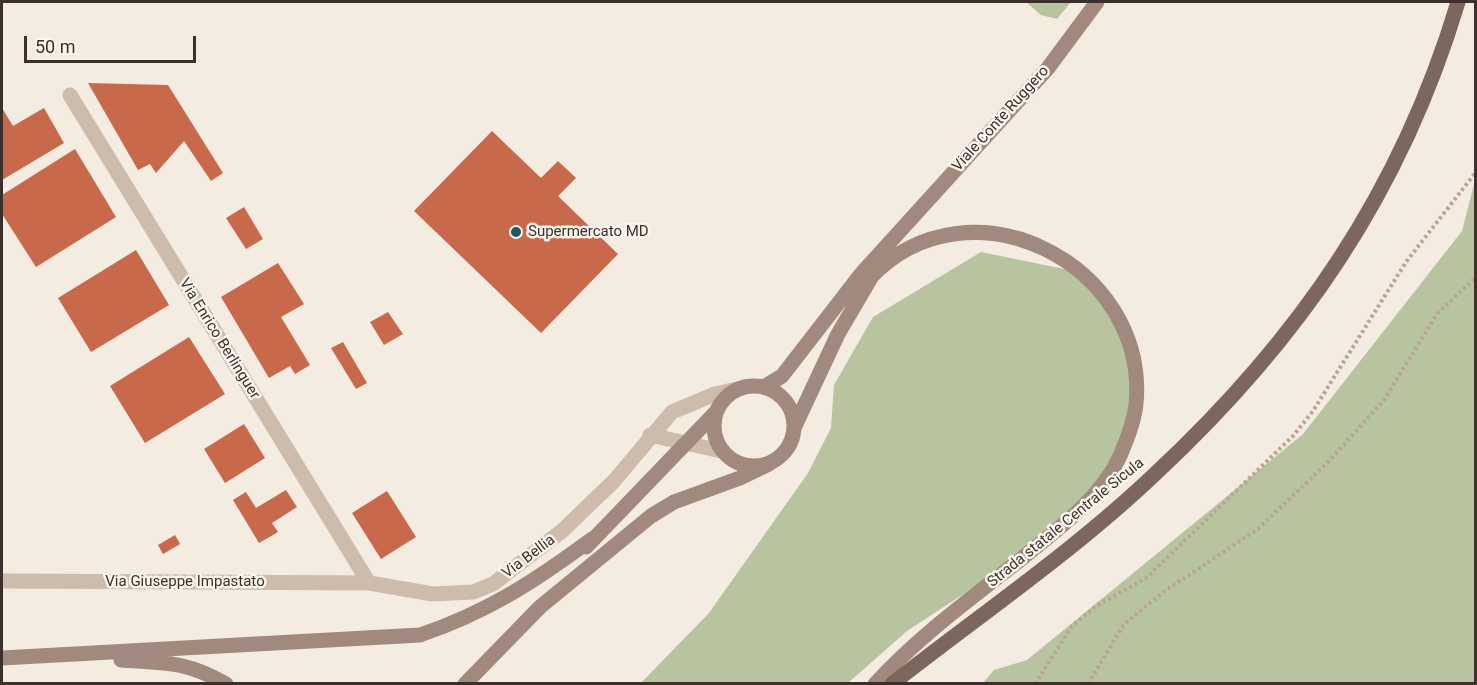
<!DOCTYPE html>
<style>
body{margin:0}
#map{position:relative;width:1477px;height:685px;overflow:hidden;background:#f4ebe1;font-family:Roboto,sans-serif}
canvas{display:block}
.frame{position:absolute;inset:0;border:3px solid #3b302b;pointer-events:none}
.scale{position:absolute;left:24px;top:36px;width:172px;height:27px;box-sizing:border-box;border:3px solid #3b302b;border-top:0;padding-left:8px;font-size:18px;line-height:21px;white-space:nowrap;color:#3b302b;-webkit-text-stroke:4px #fbf5ee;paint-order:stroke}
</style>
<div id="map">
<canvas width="1477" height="685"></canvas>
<div class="frame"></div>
<div class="scale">50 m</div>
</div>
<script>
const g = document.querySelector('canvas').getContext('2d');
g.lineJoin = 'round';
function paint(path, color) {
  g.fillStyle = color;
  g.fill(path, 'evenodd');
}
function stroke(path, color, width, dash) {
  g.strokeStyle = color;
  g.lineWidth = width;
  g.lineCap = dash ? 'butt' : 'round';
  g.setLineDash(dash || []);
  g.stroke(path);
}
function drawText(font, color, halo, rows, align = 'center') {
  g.font = font + ' Roboto,sans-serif';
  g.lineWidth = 5;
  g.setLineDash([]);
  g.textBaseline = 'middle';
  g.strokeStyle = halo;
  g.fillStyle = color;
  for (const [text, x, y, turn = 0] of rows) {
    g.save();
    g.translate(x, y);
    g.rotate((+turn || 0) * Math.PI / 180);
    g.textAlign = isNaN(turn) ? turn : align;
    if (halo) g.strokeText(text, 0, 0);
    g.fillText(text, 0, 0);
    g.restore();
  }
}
paint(new Path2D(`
 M 1026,2 L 1071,2 L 1057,19 L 1041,15 Z
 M 1475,180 L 1475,683 L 983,683 L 994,670 L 1027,660 L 1303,434 L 1462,231 Z
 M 981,252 L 1079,272 L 1135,351 L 1122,461 L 1066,527 L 907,631 L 848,683 L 640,684 L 709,613 L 808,473 L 831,428 L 834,385 L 873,317 Z`), '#b8c4a0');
paint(new Path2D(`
 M 88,83 L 168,85 L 223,173 L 211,181 L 184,141 L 156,173 L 150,164 L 138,170 Z
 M 2,108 L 13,126 L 44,108 L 64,143 L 2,180 Z
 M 492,131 L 541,178 L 558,161 L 576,178 L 558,196 L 618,254 L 541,333 L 414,211 Z
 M 75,149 L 116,217 L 36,267 L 2,214 L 2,195 Z
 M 244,207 L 263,239 L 246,249 L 226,218 Z
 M 136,250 L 169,305 L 91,352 L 58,298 Z
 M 278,263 L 304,304 L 281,317 L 310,365 L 295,374 L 290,366 L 269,378 L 221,297 Z
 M 388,312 L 403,334 L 384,345 L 370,322 Z
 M 189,337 L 225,394 L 145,443 L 110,386 Z
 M 343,342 L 367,383 L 356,389 L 331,348 Z
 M 244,424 L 265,458 L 225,483 L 204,449 Z
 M 286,490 L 297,507 L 272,523 L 278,532 L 259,543 L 233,500 L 246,492 L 256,508 Z
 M 387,491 L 416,537 L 381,559 L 352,513 Z
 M 175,535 L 180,544 L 163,554 L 158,545 Z`), '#c8694b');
stroke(new Path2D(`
 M 1035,684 L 1072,626 L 1096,606 L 1146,578 L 1293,436 L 1313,411 L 1406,262 L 1476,172
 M 1088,684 L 1124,624 L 1165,591 L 1258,529 L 1329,461 L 1384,400 L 1437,314 L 1476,277`), '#b9a596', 4, [3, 3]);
stroke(new Path2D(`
 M 70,95 L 369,583
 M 650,435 L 721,451
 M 2,581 L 369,583 L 433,594 L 473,592 L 493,584 L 562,531 L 614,481 L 672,412 L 715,394 L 737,389`), '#cdbbac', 15);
stroke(new Path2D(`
 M 870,278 C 969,173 1149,264 1136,404 C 1134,422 1127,439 1120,456 C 1100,500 1056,530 1020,560 C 970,599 918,637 875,684
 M714 426a40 40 0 1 1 80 0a40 40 0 1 1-80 0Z
 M 764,387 L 782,376 L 861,274 L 1048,68 L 1097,2
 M 794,428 L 838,334 L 875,271
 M 586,547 L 715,413
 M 2,658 L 420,635 C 488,612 535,581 592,539
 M 121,660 C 166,663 186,661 226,684
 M 465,684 L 540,607 L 651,516 L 674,502 L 740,478 L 769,464`), '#a18a7d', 15);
stroke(new Path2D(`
 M 892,684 C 980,615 1074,551 1155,474 C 1300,339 1401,192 1458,2`), '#7d675c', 15);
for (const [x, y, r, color] of [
 [516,232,6,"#1f5a5e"]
]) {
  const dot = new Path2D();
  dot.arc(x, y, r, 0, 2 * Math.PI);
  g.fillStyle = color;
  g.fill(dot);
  stroke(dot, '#fbf5ee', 2);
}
drawText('15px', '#3b302b', '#fbf5ee', [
 ["Viale Conte Ruggero",1001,119,-48],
 ["Via Enrico Berlinguer",219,339,58],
 ["Strada statale Centrale Sicula",1066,523,-39],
 ["Via Bellia",529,557,-37],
 ["Via Giuseppe Impastato",185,582]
]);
drawText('15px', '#3b302b', '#fbf5ee', [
 ["Supermercato MD",528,232]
], 'left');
</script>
